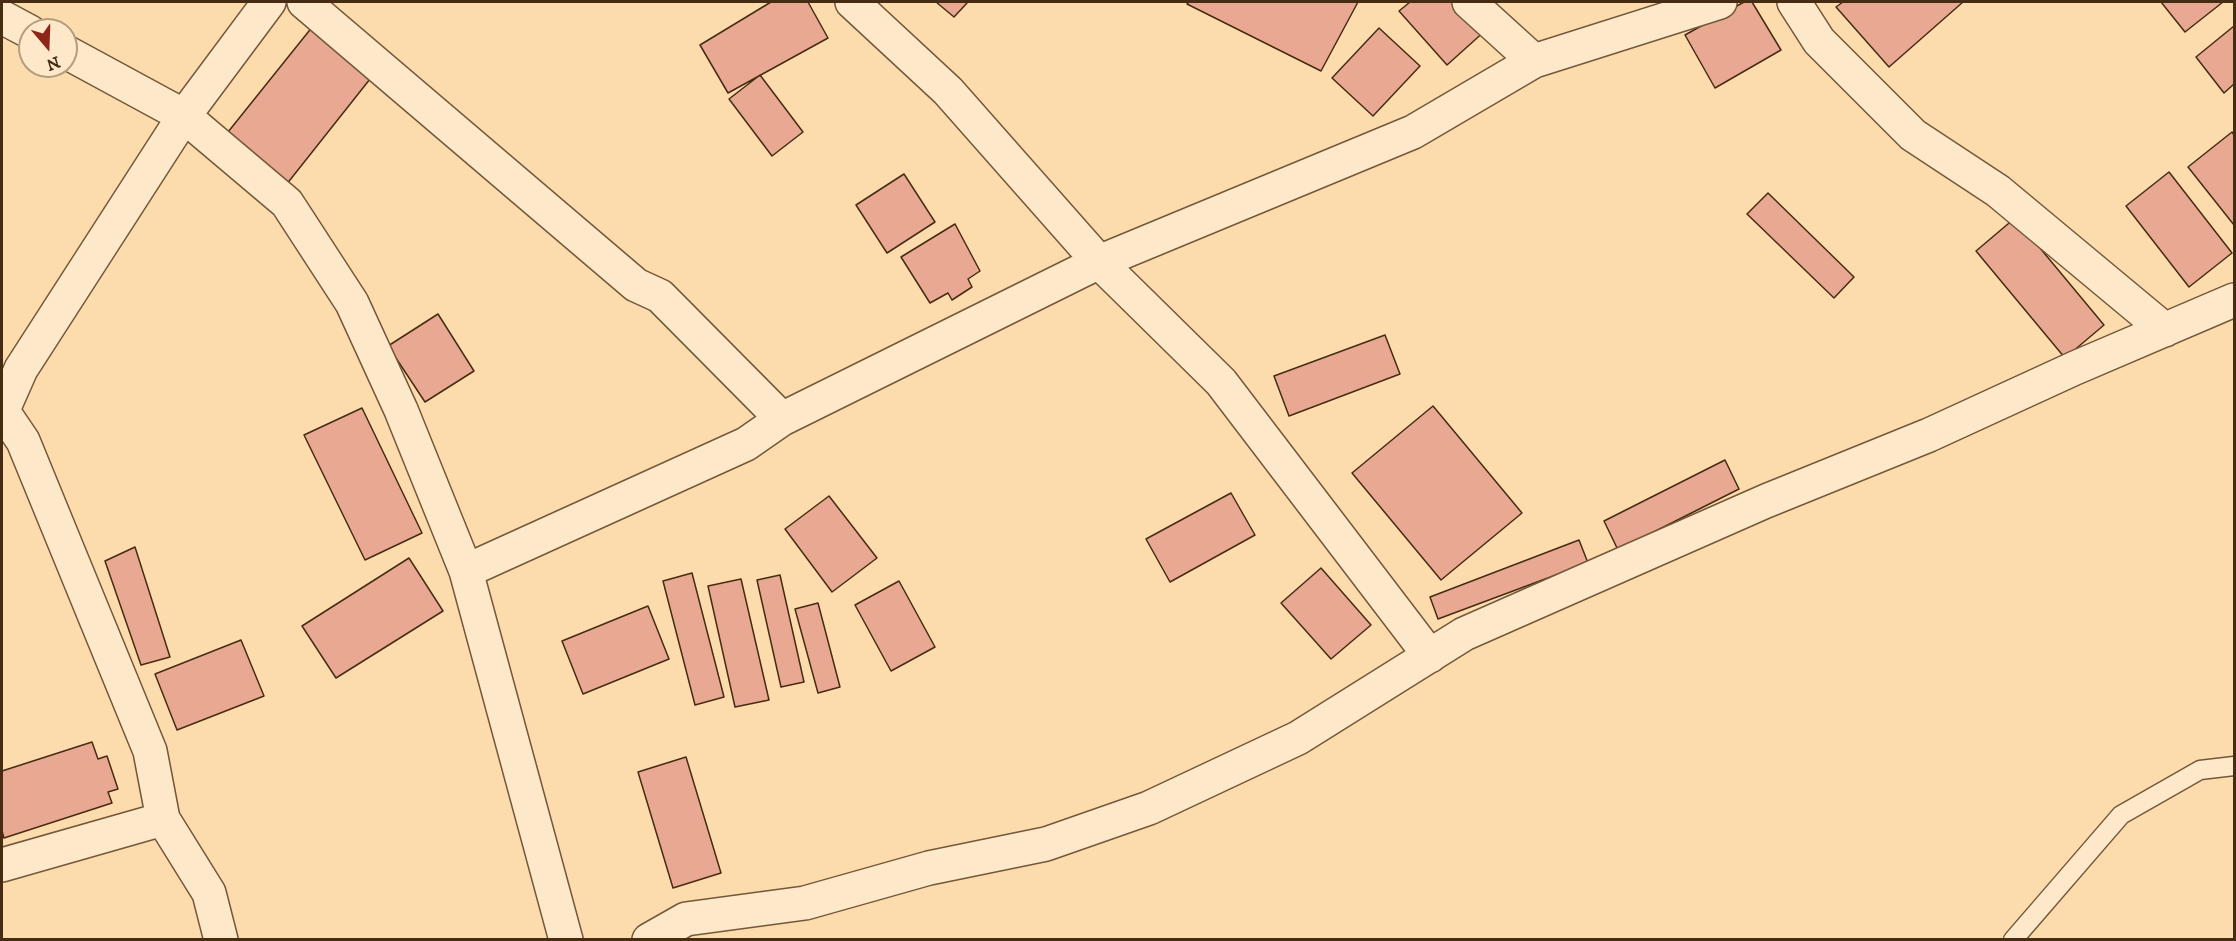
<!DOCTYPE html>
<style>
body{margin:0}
#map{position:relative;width:2236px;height:941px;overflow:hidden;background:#fcdbad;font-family:"IM FELL DW Pica",serif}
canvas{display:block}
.frame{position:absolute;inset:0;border:3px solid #452c12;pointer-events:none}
.north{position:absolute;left:18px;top:18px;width:60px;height:60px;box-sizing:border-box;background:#fde8ca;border:2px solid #b39d80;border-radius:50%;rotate:161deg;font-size:16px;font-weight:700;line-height:24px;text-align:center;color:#452c12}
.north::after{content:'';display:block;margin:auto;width:21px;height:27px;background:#8f2418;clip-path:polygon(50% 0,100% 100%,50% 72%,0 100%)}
</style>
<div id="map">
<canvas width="2236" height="941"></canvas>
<div class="frame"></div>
<div class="north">N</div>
</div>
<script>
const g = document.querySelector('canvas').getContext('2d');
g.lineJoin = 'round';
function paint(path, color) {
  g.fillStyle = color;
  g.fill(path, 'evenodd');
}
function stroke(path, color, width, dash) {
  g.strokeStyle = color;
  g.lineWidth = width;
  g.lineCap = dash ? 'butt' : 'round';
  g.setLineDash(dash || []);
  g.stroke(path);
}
const building = new Path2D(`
 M 771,2 L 808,2 L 828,38 L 728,93 L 700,45 Z
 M 936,2 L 968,2 L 954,17 Z
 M 1189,2 L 1358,2 L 1321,71 L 1187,4 Z
 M 1410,2 L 1460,2 L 1486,30 L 1447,65 L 1399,11 Z
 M 1744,2 L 1752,2 L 1781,50 L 1715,88 L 1685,35 Z
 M 1843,2 L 1963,2 L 1889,67 L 1836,7 Z
 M 2161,2 L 2223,2 L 2185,32 Z
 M 313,26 L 374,74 L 286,185 L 224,137 Z
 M 2234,26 L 2234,84 L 2224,93 L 2196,57 Z
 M 1379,28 L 1420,66 L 1373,116 L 1332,78 Z
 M 760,75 L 803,132 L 772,156 L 729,99 Z
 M 2232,132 L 2234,135 L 2234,225 L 2188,167 Z
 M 2169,172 L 2232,253 L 2189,287 L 2126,206 Z
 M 904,174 L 935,222 L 887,253 L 856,205 Z
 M 1768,193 L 1854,277 L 1834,298 L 1747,214 Z
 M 2015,218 L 2104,325 L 2065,358 L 1976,251 Z
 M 955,224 L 980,271 L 968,279 L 972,287 L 952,300 L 948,293 L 930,303 L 901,257 Z
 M 438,314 L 474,371 L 425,402 L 388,346 Z
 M 1385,335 L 1400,374 L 1289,416 L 1274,376 Z
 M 1433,406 L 1522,513 L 1441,580 L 1352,473 Z
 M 362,408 L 422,533 L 365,560 L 304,435 Z
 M 1725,460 L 1739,489 L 1618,550 L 1604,521 Z
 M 1231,493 L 1255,535 L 1170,582 L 1146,539 Z
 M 829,496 L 877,558 L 832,592 L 785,529 Z
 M 1579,540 L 1588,563 L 1438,619 L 1430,597 Z
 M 135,547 L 170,657 L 141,665 L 105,561 Z
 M 409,558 L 443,611 L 336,678 L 302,626 Z
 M 1321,568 L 1371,625 L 1331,659 L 1281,603 Z
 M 692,573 L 724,697 L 695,705 L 663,581 Z
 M 780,575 L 804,682 L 781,687 L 757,580 Z
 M 741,579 L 769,700 L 735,707 L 708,586 Z
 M 899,581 L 935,647 L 891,671 L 855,605 Z
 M 818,603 L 840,687 L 818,693 L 795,609 Z
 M 648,606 L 669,659 L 583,694 L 562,641 Z
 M 241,640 L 264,696 L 177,730 L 155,674 Z
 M 92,742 L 98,759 L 107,756 L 118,789 L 108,792 L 112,803 L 4,838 L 2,831 L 2,771 Z
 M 686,757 L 721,873 L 673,888 L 638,772 Z`);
paint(building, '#e9a892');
stroke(building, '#452c12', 1.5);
const lane = new Path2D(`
 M 2013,940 L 2121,815 L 2200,770 L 2234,766`);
const street = new Path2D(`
 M 304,2 L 636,285 L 660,296 L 782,419
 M 852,2 L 948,91 L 1099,262 L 1221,382 L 1430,656
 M 1469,2 L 1534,61
 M 1794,2 L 1819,41 L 1913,135 L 1998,191 L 2165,330
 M 2,17 L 30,32
 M 66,52 L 184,116 L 287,203 L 352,303 L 401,410 L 466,571 L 566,940
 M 2,410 L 23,441 L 150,751 L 163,819 L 209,893 L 221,940
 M 2,412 L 21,369 L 184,116 L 269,2
 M 466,571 L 746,444 L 782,419 L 1099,262 L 1413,132 L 1534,61 L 1720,2
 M 2,865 L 163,819
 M 649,940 L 686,919 L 805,903 L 929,868 L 1046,844 L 1149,808 L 1298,738 L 1464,634 L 1766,501 L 1929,435 L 2075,368 L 2234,300`);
stroke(lane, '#735839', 21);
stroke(street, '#735839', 36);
stroke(lane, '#fde8ca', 18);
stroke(street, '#fde8ca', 33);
</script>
